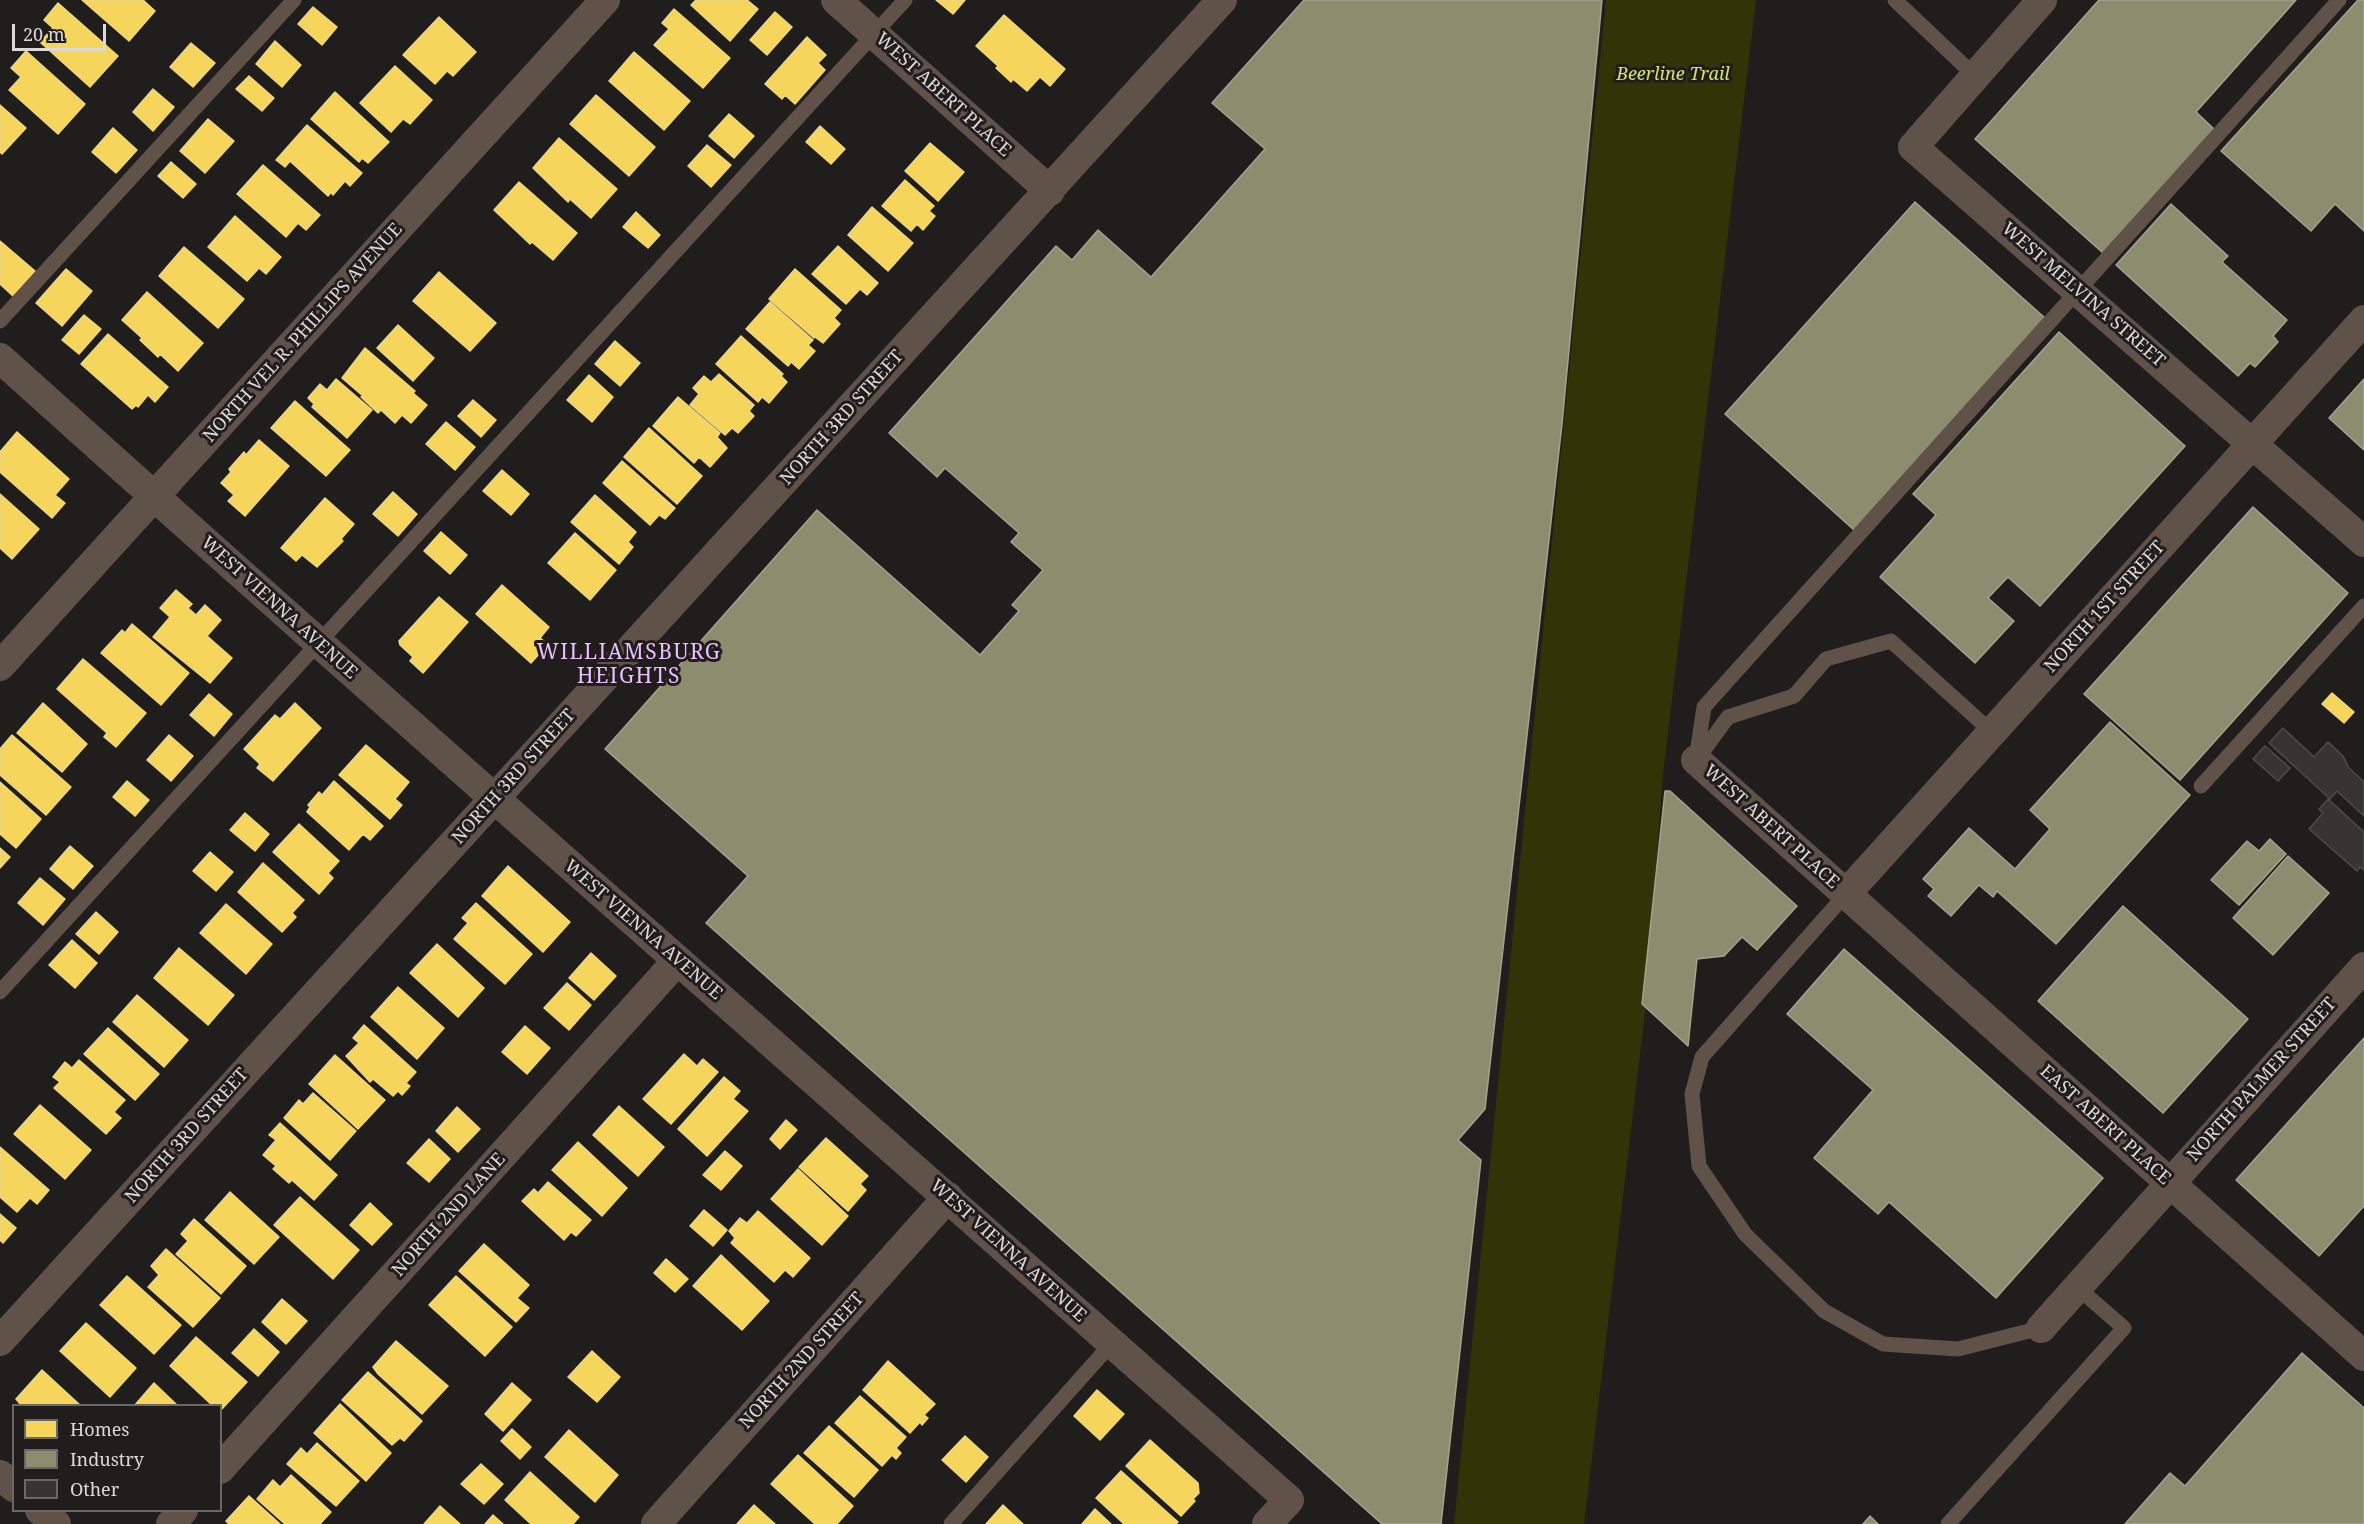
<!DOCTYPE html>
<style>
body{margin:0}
#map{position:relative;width:2364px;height:1524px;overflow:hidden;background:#1f1e1d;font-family:"Noto Serif",serif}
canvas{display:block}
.legend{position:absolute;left:12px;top:1404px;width:210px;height:108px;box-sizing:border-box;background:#201d1c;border:2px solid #6b6968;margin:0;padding:8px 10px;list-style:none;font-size:18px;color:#dcdad9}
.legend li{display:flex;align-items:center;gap:12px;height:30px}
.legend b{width:30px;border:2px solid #6b6968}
.scale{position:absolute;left:12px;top:24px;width:94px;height:27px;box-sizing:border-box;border:3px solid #dcdad9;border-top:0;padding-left:8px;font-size:18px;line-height:21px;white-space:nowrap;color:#dcdad9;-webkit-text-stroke:4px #201d1c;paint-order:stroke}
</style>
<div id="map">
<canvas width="2364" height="1524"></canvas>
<ul class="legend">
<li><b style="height:16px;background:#f6d55c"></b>Homes</li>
<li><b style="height:16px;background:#8c8c6e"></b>Industry</li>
<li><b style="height:16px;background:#363534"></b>Other</li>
</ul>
<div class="scale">20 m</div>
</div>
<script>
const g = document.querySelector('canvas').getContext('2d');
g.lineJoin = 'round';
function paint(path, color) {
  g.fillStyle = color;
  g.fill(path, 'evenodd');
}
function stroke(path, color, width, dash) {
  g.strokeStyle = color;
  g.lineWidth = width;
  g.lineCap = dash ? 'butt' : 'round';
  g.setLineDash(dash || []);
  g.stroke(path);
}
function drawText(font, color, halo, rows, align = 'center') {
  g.font = font + ' "Noto Serif",serif';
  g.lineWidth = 6;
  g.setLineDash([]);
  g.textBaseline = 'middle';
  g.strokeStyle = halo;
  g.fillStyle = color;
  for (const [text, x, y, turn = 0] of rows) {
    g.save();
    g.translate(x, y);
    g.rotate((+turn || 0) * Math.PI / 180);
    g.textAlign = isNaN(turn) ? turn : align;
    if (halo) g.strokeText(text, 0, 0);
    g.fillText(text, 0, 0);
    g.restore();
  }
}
paint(new Path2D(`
 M 1606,0 L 1756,0 L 1663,774 L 1646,1004 L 1584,1524 L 1454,1524 Z`), '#303406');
const homes = new Path2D(`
 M 82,0 L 143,0 L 155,11 L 129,41 Z
 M 696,0 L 747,0 L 758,9 L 730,41 L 691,5 Z
 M 936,0 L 965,0 L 953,14 Z
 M 58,3 L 118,56 L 90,87 L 40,42 L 53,28 L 44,20 Z
 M 313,7 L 337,27 L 322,45 L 298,24 Z
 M 674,9 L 730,58 L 703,88 L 654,45 L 669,29 L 662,23 Z
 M 775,12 L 792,27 L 767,55 L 750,40 Z
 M 1004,15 L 1065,69 L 1050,86 L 1040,77 L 1027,91 L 1013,79 L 1011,82 L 996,68 L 998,66 L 976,46 Z
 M 439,17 L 476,52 L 453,76 L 447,71 L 435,84 L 403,55 Z
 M 807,37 L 826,55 L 818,63 L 825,70 L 795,104 L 785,95 L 782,99 L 765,84 Z
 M 275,41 L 301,65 L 282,87 L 256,64 Z
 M 191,43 L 215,63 L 193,87 L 170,67 Z
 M 26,51 L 85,104 L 58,134 L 9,90 L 21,77 L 11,68 Z
 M 634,52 L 690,101 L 664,130 L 609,81 Z
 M 395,66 L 432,100 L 410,124 L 403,119 L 391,132 L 360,103 Z
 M 249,76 L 274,98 L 262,111 L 236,89 Z
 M 153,89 L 174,107 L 153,131 L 133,112 Z
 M 335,92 L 389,142 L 368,163 L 362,158 L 359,162 L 311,119 Z
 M 596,95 L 655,147 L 629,176 L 570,124 Z
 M 0,105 L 26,128 L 2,154 L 0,152 Z
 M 729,114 L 754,136 L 734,158 L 709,136 Z
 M 208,119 L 234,141 L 205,173 L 180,151 Z
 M 307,125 L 362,173 L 350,186 L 345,181 L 333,195 L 331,192 L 328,196 L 290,161 L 285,167 L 276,160 Z
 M 820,126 L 845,149 L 831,164 L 806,142 Z
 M 113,128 L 137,150 L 116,173 L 92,152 Z
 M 559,138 L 617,189 L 591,218 L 570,199 L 568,202 L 533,168 Z
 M 930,143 L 964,172 L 938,201 L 905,171 Z
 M 707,145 L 731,165 L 711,187 L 688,166 Z
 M 171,162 L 196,184 L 183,198 L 158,176 Z
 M 263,165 L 320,215 L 306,230 L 298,223 L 286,237 L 237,194 Z
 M 905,180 L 934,206 L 929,211 L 935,216 L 923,230 L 917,224 L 911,231 L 882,206 Z
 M 519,182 L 577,233 L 553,260 L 532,242 L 530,244 L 494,210 Z
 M 872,207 L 913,243 L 888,271 L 848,235 Z
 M 636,212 L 660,235 L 648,248 L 623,227 Z
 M 235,216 L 281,257 L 266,274 L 259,268 L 247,281 L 208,247 Z
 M 0,241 L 35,271 L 13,296 L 0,284 Z
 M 838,246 L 878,283 L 867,295 L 860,289 L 846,304 L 812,274 Z
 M 184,247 L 244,299 L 218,328 L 159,276 Z
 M 66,269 L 92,291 L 62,326 L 36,303 Z
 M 795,269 L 841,310 L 834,318 L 840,324 L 823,343 L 815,337 L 814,338 L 769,299 Z
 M 439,272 L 496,323 L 470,351 L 413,301 Z
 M 147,292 L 203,343 L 178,371 L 160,354 L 158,357 L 140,340 L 142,338 L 122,320 Z
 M 770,302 L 813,340 L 808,345 L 815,351 L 799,369 L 791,362 L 788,366 L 746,329 Z
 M 84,315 L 101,329 L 79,354 L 62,340 Z
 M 398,325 L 434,358 L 413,381 L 377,348 Z
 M 108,334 L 168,387 L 155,402 L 148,395 L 138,407 L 136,405 L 132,409 L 81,364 Z
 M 741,336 L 783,374 L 781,376 L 787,382 L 769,403 L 762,397 L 758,402 L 716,364 Z
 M 615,341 L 640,363 L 620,386 L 595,364 Z
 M 365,348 L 415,391 L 413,393 L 427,405 L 411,423 L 402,415 L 395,423 L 381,410 L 378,413 L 361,397 L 363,396 L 342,378 Z
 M 719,374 L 754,405 L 749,411 L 754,416 L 738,433 L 732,428 L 725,435 L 690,405 L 699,394 L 693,388 L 704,376 L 711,382 Z
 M 589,375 L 613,397 L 592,422 L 567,400 Z
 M 336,379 L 372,410 L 347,438 L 312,407 L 314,404 L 308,398 L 320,384 L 327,390 Z
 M 678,397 L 720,433 L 717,437 L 727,448 L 710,467 L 699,457 L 694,463 L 653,426 Z
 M 473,400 L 496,420 L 481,437 L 458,416 Z
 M 295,401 L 350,450 L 326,476 L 271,428 Z
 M 446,422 L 475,447 L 455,470 L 426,444 Z
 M 649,428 L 702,476 L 677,504 L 624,457 Z
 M 17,432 L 69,479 L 55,495 L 65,503 L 52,518 L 0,472 L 0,452 Z
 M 259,440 L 289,466 L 245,516 L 228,501 L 234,495 L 221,483 L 231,472 L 229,469 L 244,452 L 246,455 Z
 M 622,461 L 675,508 L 665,519 L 659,515 L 650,525 L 603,483 Z
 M 502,470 L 529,494 L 511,515 L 483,491 Z
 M 393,492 L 417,514 L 398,536 L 373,514 Z
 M 0,494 L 39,529 L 12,559 L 0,548 Z
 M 595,495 L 636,532 L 628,542 L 633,547 L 619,564 L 571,522 Z
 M 325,498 L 354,524 L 341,539 L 343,541 L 317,567 L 302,555 L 296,561 L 281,548 Z
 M 441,532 L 467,555 L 450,574 L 424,551 Z
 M 575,533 L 616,570 L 590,600 L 548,563 Z
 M 502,585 L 549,627 L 540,638 L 548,644 L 531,663 L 476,614 Z
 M 176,590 L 192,604 L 188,608 L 196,615 L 205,605 L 221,620 L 207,636 L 232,658 L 210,683 L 153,637 L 170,617 L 160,608 Z
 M 439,597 L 468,622 L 423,673 L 410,661 L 413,657 L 400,645 L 399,641 Z
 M 132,624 L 189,673 L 161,705 L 101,653 L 122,630 L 125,633 Z
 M 83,659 L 146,713 L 116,747 L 104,737 L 107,733 L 57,689 Z
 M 2332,693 L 2354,712 L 2344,723 L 2322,704 Z
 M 209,694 L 232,714 L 214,736 L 190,715 Z
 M 43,703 L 87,744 L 62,772 L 17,733 Z
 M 295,703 L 321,728 L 273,781 L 257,768 L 260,764 L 244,749 L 275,715 L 280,719 Z
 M 12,735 L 71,787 L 46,815 L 0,775 L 0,749 Z
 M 169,735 L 193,756 L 171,781 L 147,760 Z
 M 366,745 L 409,782 L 395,799 L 402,805 L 390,819 L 339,775 Z
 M 127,781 L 149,800 L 135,816 L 113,797 Z
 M 334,781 L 383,826 L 370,840 L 363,834 L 349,850 L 307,812 L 310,807 L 308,805 L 319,792 L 322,795 Z
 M 0,782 L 41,819 L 16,848 L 0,834 Z
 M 245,813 L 269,834 L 255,851 L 230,830 Z
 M 299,824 L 339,861 L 328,873 L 333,878 L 319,894 L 273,852 Z
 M 70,846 L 93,866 L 73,889 L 50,869 Z
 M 0,848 L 10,857 L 0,868 Z
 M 210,852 L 233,872 L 216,891 L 193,871 Z
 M 263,863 L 304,900 L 292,913 L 296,917 L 282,932 L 238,892 Z
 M 508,866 L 570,922 L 543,952 L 482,896 Z
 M 40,878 L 65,899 L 43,925 L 18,903 Z
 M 476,903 L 532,954 L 505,984 L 454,939 L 468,923 L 462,918 Z
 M 226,904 L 272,944 L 246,974 L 200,933 Z
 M 96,912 L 118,932 L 99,954 L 76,934 Z
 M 72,940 L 97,963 L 75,988 L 49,965 Z
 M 437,944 L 484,988 L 458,1017 L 410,973 Z
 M 179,948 L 234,995 L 208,1025 L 154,978 Z
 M 591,953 L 616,976 L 594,1000 L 569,978 Z
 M 567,983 L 591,1005 L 569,1030 L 544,1008 Z
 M 398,987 L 444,1028 L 417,1059 L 371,1017 Z
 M 137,995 L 188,1040 L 164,1067 L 113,1022 Z
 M 364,1025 L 416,1072 L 406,1083 L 410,1086 L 402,1095 L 398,1091 L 393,1096 L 373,1079 L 370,1082 L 346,1056 L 359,1043 L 353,1038 Z
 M 525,1026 L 550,1048 L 527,1074 L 502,1052 Z
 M 108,1028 L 159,1074 L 135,1100 L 84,1054 Z
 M 684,1054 L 697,1066 L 703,1059 L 718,1072 L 671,1124 L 643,1099 Z
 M 335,1055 L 385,1100 L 358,1129 L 309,1084 Z
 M 79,1060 L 125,1100 L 114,1112 L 121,1118 L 106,1134 L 54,1088 L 60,1082 L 53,1077 L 65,1062 L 72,1068 Z
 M 724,1077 L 740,1091 L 733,1099 L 748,1111 L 707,1156 L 678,1129 Z
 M 313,1093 L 356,1131 L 330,1160 L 284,1118 L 299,1100 L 303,1104 Z
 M 40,1105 L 91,1150 L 65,1179 L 14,1134 Z
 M 619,1106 L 664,1147 L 638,1176 L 593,1135 Z
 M 457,1107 L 480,1129 L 458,1152 L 436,1131 Z
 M 786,1120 L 797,1130 L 780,1149 L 770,1139 Z
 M 280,1123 L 337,1175 L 314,1200 L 292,1180 L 289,1183 L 273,1169 L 276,1166 L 263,1155 L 276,1140 L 269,1135 Z
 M 826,1138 L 868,1176 L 860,1184 L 866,1190 L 848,1211 L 799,1167 Z
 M 429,1139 L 450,1159 L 429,1182 L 407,1163 Z
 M 578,1142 L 627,1188 L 602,1216 L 552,1170 Z
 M 0,1147 L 49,1190 L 37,1204 L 30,1198 L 17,1212 L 0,1197 Z
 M 725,1151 L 742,1166 L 721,1190 L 703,1175 Z
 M 798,1169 L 848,1216 L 822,1245 L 771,1199 Z
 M 548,1182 L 591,1220 L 576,1236 L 571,1232 L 564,1240 L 522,1201 L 534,1189 L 538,1193 Z
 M 230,1192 L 279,1237 L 254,1264 L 205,1220 Z
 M 300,1197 L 359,1250 L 333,1279 L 274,1225 Z
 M 370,1203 L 392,1224 L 372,1245 L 350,1225 Z
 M 704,1210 L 727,1230 L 713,1246 L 690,1226 Z
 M 758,1211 L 810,1258 L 793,1277 L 785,1270 L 774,1282 L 731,1243 L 735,1238 L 729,1231 L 740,1218 L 747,1223 Z
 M 0,1214 L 16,1228 L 3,1243 L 0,1240 Z
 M 194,1219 L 246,1266 L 221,1294 L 176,1254 L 188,1241 L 181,1234 Z
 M 484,1244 L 529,1285 L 517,1298 L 529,1308 L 516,1322 L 459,1271 Z
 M 166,1249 L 220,1298 L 193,1327 L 148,1287 L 159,1275 L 151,1266 Z
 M 721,1255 L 769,1301 L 742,1330 L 693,1286 Z
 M 666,1259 L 688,1279 L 675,1292 L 654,1273 Z
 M 127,1276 L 181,1325 L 154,1354 L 100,1305 Z
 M 456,1276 L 512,1327 L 485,1356 L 429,1305 Z
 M 282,1299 L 307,1321 L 286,1344 L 262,1322 Z
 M 86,1323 L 136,1368 L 110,1397 L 60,1351 Z
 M 254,1329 L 279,1352 L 258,1376 L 232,1353 Z
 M 196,1337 L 247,1382 L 220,1411 L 220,1406 L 213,1406 L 170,1366 Z
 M 396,1341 L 448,1386 L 422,1414 L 378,1374 L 373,1367 Z
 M 592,1351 L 620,1377 L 597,1402 L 568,1377 Z
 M 888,1361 L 935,1404 L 924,1415 L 928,1418 L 922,1425 L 920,1422 L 910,1433 L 863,1390 Z
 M 42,1370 L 81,1406 L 22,1406 L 16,1399 Z
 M 368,1372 L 422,1421 L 404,1441 L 400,1438 L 392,1445 L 342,1400 Z
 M 154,1383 L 178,1406 L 134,1406 Z
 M 512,1383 L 531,1400 L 503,1431 L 485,1414 Z
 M 1097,1390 L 1124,1414 L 1100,1440 L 1074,1416 Z
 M 860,1396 L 906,1437 L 896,1448 L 901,1453 L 896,1459 L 892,1455 L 882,1466 L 835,1423 Z
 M 340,1404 L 391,1453 L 366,1481 L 314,1433 Z
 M 829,1426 L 878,1470 L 854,1497 L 804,1453 Z
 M 512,1429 L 531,1447 L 520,1459 L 501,1441 Z
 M 569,1430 L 618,1475 L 595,1502 L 545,1457 Z
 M 965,1436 L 988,1457 L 966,1482 L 942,1460 Z
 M 1150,1440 L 1198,1483 L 1199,1493 L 1193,1499 L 1195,1501 L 1181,1516 L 1126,1466 Z
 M 317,1443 L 359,1481 L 336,1506 L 287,1464 L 301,1448 L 307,1454 Z
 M 798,1455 L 853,1506 L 837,1524 L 815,1524 L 771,1484 Z
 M 481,1464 L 503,1484 L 484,1504 L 461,1484 Z
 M 1121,1471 L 1178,1522 L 1176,1524 L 1124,1524 L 1096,1498 Z
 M 530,1472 L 579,1517 L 573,1524 L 531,1524 L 505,1500 Z
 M 291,1475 L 331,1512 L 320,1524 L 285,1524 L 257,1499 L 273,1480 L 280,1487 Z
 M 249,1496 L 280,1524 L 229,1524 L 226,1521 Z
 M 754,1505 L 775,1524 L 737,1524 Z
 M 1003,1505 L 1023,1524 L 986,1524 Z
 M 440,1506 L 460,1524 L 424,1524 Z
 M 1095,1509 L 1111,1524 L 1082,1524 Z
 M 493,1515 L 503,1524 L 485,1524 Z`);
paint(homes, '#f6d55c');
stroke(homes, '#eed682', 1.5);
const industry = new Path2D(`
 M 1304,0 L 1602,0 L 1562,424 L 1485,1109 L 1458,1140 L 1481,1160 L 1441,1524 L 1382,1524 L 706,923 L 748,876 L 605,749 L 817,510 L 980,655 L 1019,611 L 1012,605 L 1043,570 L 1011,542 L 1019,533 L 945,468 L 937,477 L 889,433 L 1056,246 L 1072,260 L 1098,230 L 1151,277 L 1265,149 L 1212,103 Z
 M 2099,0 L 2296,0 L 2196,112 L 2214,129 L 2103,253 L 1975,139 Z
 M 2358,0 L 2364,0 L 2364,231 L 2335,204 L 2311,231 L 2221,151 Z
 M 1915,202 L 2045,318 L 1854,530 L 1725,414 Z
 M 2171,204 L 2228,256 L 2222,262 L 2287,320 L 2273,336 L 2278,342 L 2255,367 L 2250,363 L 2238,376 L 2116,265 Z
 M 2059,332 L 2185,446 L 2040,606 L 2008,577 L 1988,598 L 2014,621 L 1975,663 L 1880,577 L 1936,515 L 1913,494 Z
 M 2364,379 L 2364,450 L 2329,418 Z
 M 2253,507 L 2348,593 L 2180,780 L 2084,694 Z
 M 2110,722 L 2190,795 L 2056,944 L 1997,891 L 1993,897 L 1979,885 L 1951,916 L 1928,896 L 1934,889 L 1923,879 L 1969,828 L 2015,869 L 2050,829 L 2030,810 Z
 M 1665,791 L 1670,791 L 1797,906 L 1757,950 L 1742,937 L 1724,956 L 1697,959 L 1688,1046 L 1642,1004 Z
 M 2270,839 L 2286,854 L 2239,905 L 2211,880 L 2247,841 L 2259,851 Z
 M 2288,856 L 2329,893 L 2273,955 L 2233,918 Z
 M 2123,906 L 2248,1019 L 2163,1113 L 2038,1001 Z
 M 1844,949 L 2103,1178 L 1996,1298 L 1889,1202 L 1878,1214 L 1814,1158 L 1873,1090 L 1787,1014 Z
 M 2364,1038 L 2364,1206 L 2319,1256 L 2236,1180 Z
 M 2302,1353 L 2364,1408 L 2364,1524 L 2125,1524 L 2170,1473 L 2185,1486 Z
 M 1870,1516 L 1878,1524 L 1863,1524 Z`);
paint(industry, '#8c8c6e');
stroke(industry, '#a4a38e', 1.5);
const building = new Path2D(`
 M 2283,728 L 2314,757 L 2328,742 L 2343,756 L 2349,768 L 2364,782 L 2364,816 L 2337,791 L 2330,799 L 2269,743 Z
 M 2265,746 L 2290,768 L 2278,781 L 2253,759 Z
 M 2328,799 L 2364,832 L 2364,870 L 2360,867 L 2357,871 L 2309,829 L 2323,813 L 2319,809 Z`);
paint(building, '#363534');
stroke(building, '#4d4c4c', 1.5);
stroke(new Path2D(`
 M 1895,0 L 1975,76
 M 0,321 L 294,0
 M 1698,758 L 1728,717 L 1794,696 L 1826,659 L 1891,641 L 1993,733
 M 1696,760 L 1704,707 L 2339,0
 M 2201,786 L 2364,606
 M 1846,894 L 1702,1057 L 1692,1094 L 1699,1166 L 1745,1234 L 1824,1311 L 1883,1344 L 1958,1349 L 2041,1328
 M 0,992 L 905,0
 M 951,1524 L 1112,1343
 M 1948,1524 L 2124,1328 L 2078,1288`), '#605149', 15);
stroke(new Path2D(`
 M 836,0 L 1050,191
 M 2042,0 L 1913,147 L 2364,542
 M 0,358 C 426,742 860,1119 1289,1500 L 1267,1524
 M 0,666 L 605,0
 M 1696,760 L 2364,1356
 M 1846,894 L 2364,320
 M 2041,1328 L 2364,967
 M 0,1341 L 1222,0
 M 220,1469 L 677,961
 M 0,1475 L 14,1487
 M 40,1510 L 56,1524
 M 171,1524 L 183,1510
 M 656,1524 L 948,1197`), '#605149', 30);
drawText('italic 18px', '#d5e273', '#201d1c', [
 ["Beerline Trail",1673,75]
]);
drawText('18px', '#dcdad9', '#201d1c', [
 ["WEST ABERT PLACE",943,95,42],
 ["WEST MELVINA STREET",2083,295,41],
 ["NORTH VEL R. PHILLIPS AVENUE",303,333,-48],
 ["NORTH 3RD STREET",842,418,-48],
 ["NORTH 1ST STREET",2105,607,-48],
 ["WEST VIENNA AVENUE",279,608,42],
 ["NORTH 3RD STREET",514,777,-48],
 ["WEST ABERT PLACE",1771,827,42],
 ["WEST VIENNA AVENUE",643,930,41],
 ["NORTH PALMER STREET",2262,1080,-48],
 ["EAST ABERT PLACE",2105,1125,42],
 ["NORTH 3RD STREET",187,1136,-48],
 ["NORTH 2ND LANE",449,1215,-48],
 ["WEST VIENNA AVENUE",1008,1251,42],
 ["NORTH 2ND STREET",802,1361,-48]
]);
g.letterSpacing = '1.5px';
drawText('21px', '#ebbeff', '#201d1c', [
 ["WILLIAMSBURG",629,653],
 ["HEIGHTS",629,677]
]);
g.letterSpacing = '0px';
</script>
